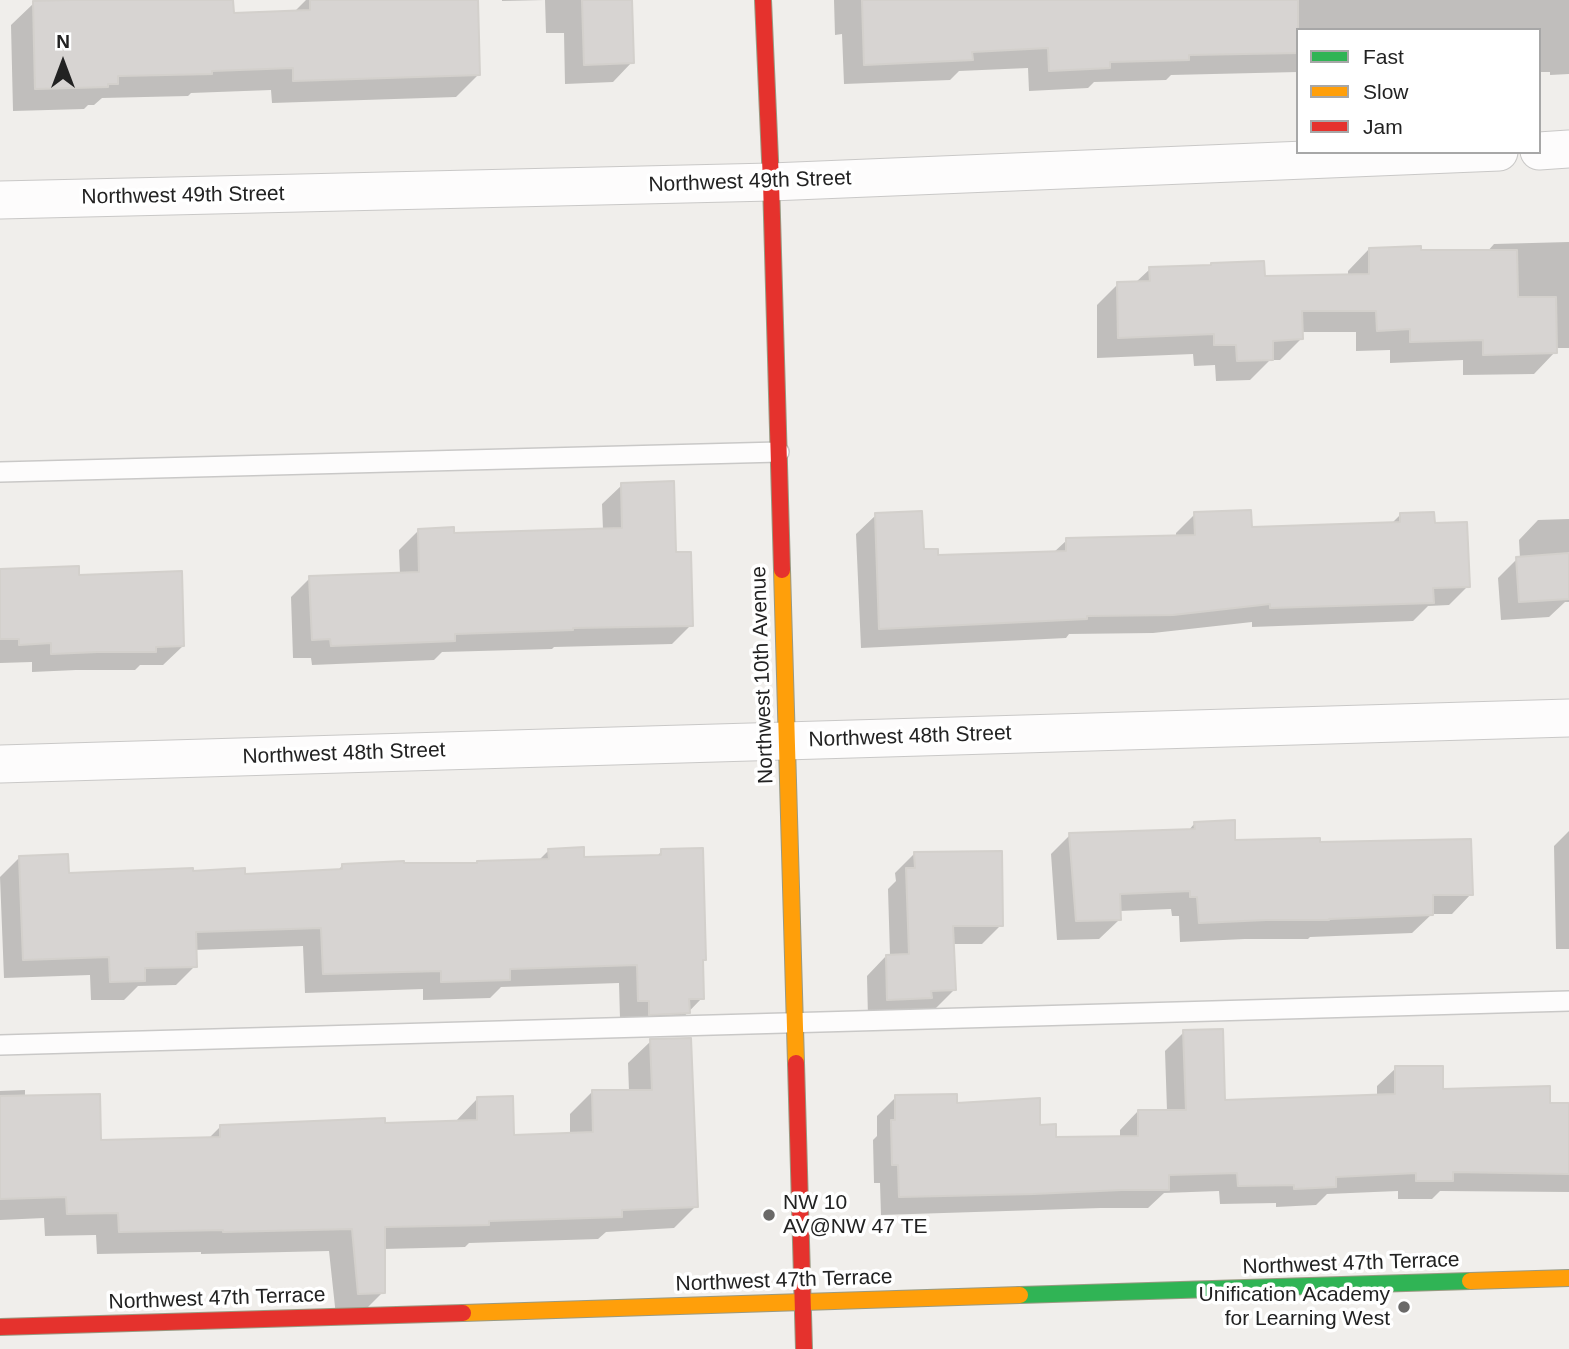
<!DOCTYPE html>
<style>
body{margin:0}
#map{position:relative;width:1569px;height:1349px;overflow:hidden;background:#f0eeeb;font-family:Arial,sans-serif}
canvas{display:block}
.legend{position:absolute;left:1296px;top:28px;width:245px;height:126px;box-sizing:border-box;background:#fff;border:2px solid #a7a7a7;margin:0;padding:9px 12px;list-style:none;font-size:21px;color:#222}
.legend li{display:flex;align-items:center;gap:14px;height:35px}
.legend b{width:35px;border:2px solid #a7a7a7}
.north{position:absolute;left:28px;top:28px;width:70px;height:70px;-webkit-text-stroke:5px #fff;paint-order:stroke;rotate:0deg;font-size:19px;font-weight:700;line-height:28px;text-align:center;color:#222}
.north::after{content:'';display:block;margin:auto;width:24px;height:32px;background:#222;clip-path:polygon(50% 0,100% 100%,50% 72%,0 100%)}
</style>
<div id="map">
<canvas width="1569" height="1349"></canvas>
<ul class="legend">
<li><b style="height:9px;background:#30b455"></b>Fast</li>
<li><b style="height:9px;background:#ff9f0a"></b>Slow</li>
<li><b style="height:9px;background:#e5322d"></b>Jam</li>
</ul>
<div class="north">N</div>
</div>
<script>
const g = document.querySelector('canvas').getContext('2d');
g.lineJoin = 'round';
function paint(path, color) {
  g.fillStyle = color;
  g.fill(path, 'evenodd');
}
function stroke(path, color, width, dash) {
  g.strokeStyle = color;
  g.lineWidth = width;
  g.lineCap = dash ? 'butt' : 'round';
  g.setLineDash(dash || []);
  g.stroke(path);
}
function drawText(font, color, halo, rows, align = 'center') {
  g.font = font + ' Arial,sans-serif';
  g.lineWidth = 7;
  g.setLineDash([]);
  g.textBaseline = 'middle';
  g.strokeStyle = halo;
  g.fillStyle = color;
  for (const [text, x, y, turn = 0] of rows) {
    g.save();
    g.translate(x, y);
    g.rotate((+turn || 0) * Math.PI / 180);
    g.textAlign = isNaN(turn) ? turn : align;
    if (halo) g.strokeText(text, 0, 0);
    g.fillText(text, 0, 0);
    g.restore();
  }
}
paint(new Path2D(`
 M 74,0 L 231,0 L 232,14 L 293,13 L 306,0 L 476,0 L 478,75 L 456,97 L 272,103 L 271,90 L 191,93 L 188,96 L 102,98 L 94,105 L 88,105 L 84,109 L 13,111 L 11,25 L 34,3 Z
 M 502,0 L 630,0 L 632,62 L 613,82 L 565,84 L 564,33 L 546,33 L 545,0 L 502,1 Z
 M 834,0 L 1569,0 L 1569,74 L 1550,75 L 1550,72 L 1539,72 L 1539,30 L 1298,30 L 1298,72 L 1171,75 L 1166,80 L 1094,82 L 1088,88 L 1029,91 L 1028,68 L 959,71 L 950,80 L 844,84 L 842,34 L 835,35 Z
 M 1569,242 L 1569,348 L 1555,348 L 1555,352 L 1534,374 L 1463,375 L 1463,360 L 1390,363 L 1390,350 L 1356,351 L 1356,332 L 1301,332 L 1301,339 L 1280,360 L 1270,360 L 1250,380 L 1216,381 L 1215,365 L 1194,366 L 1193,354 L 1097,358 L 1097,305 L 1118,284 L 1135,283 L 1150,269 L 1263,278 L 1348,276 L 1348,271 L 1369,249 L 1420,252 L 1487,252 L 1494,244 Z
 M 622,485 L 675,553 L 691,625 L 672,644 L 554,647 L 552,649 L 442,652 L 434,660 L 312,665 L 311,658 L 293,658 L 291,597 L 310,578 L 400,574 L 399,550 L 419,530 L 452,535 L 603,530 L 602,504 Z
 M 1195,514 L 1250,529 L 1391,524 L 1400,515 L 1433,524 L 1468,586 L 1449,605 L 1428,606 L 1413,621 L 1252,627 L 1252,622 L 1153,633 L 1069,634 L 1066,638 L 861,648 L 856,534 L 876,515 L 922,551 L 937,557 L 1053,553 L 1067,540 L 1176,538 L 1176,533 Z
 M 1569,519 L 1569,602 L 1565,602 L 1549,617 L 1501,620 L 1498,578 L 1517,559 L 1520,558 L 1519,540 L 1538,520 Z
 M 0,570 L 77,577 L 183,646 L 163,665 L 140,665 L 135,670 L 76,670 L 32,672 L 32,662 L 0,663 Z
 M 1195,823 L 1234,842 L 1318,844 L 1471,894 L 1452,914 L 1432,914 L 1412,933 L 1310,937 L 1308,939 L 1245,939 L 1180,942 L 1179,916 L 1172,916 L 1171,909 L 1119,911 L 1119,920 L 1099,939 L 1057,940 L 1051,854 L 1070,835 L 1188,831 Z
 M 1569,831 L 1569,949 L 1556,949 L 1554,846 Z
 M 549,850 L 583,859 L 656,857 L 662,851 L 704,959 L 701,962 L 702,998 L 669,1032 L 620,1019 L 619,983 L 501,987 L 490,998 L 423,1000 L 423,989 L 305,993 L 303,946 L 194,950 L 195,966 L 176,985 L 138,986 L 124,1000 L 91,1000 L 90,975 L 4,978 L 0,877 L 19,858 L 67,874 L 192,872 L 243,876 L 337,871 L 343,865 L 475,865 L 477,862 L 538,861 Z
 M 915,853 L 1001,925 L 982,944 L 952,944 L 954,990 L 935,1009 L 918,1010 L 911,1017 L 868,1018 L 867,976 L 886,956 L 890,956 L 888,889 L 896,881 L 895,873 Z
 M 1184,1032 L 1223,1101 L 1377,1096 L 1377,1086 L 1396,1068 L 1441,1091 L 1548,1105 L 1569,1104 L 1569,1192 L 1440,1191 L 1432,1199 L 1398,1199 L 1398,1191 L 1327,1194 L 1316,1205 L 1276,1207 L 1276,1203 L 1220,1204 L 1219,1191 L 1164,1193 L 1148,1208 L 1101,1208 L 881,1215 L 880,1183 L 874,1183 L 873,1140 L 877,1136 L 877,1116 L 896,1097 L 955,1105 L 1039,1127 L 1054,1139 L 1120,1138 L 1120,1130 L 1138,1111 L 1167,1111 L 1165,1051 Z
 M 651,1041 L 696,1206 L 674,1228 L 606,1232 L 598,1239 L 469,1243 L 465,1247 L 383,1249 L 383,1292 L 360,1315 L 336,1316 L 329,1251 L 201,1254 L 201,1252 L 97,1254 L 96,1235 L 45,1236 L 44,1218 L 0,1220 L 0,1091 L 25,1090 L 25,1097 L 100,1142 L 208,1139 L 220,1127 L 454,1123 L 477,1099 L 512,1137 L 570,1135 L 570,1114 L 593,1091 L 629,1091 L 628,1063 Z`), '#0003');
const building = new Path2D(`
 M 70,0 L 233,0 L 234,13 L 310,10 L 310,0 L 478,0 L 480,75 L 293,81 L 293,68 L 212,71 L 212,74 L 118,76 L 118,84 L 108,84 L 108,87 L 35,89 L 33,1 Z
 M 582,0 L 632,0 L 634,63 L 584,65 Z
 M 862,0 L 1298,0 L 1298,53 L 1189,55 L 1189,60 L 1110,62 L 1110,68 L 1049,71 L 1048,48 L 972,52 L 973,60 L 864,65 Z
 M 1421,246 L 1421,250 L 1517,250 L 1518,297 L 1556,297 L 1557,353 L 1483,355 L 1483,340 L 1410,342 L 1410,329 L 1377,331 L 1376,311 L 1302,311 L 1303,339 L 1273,341 L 1273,360 L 1237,361 L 1236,345 L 1214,345 L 1214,334 L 1118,338 L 1117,282 L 1150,281 L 1149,267 L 1211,265 L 1211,263 L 1264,261 L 1265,276 L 1369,274 L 1369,248 Z
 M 674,481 L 676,552 L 691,552 L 693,626 L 573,628 L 573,630 L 455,634 L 455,641 L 331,646 L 330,639 L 312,640 L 309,576 L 419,572 L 418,529 L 454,527 L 454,533 L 622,528 L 621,483 Z
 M 1251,510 L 1252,527 L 1400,522 L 1400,513 L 1434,512 L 1435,523 L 1467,522 L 1470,587 L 1433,588 L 1434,603 L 1270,608 L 1270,604 L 1173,615 L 1087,616 L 1087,619 L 879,629 L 875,513 L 922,511 L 924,549 L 938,549 L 938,555 L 1066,551 L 1066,538 L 1195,535 L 1194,512 Z
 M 1569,553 L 1569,599 L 1519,602 L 1516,557 Z
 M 79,566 L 79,575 L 182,571 L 184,646 L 156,647 L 156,652 L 97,652 L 51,654 L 51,643 L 19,645 L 19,639 L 0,639 L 0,569 Z
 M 1235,820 L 1235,840 L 1320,838 L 1320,842 L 1471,839 L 1473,895 L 1433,895 L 1433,915 L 1329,919 L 1329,920 L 1266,920 L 1199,923 L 1197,897 L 1190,897 L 1190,891 L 1120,894 L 1121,920 L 1076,921 L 1069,833 L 1195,829 L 1194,822 Z
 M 584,847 L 584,857 L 661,855 L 661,849 L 703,848 L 706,960 L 703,960 L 704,999 L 689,999 L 690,1013 L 649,1015 L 649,1001 L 638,1001 L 637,965 L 510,969 L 510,980 L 441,982 L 441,971 L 323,974 L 321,928 L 196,932 L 197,967 L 145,968 L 145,981 L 110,982 L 109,957 L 23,960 L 19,856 L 68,854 L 69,873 L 193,868 L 193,871 L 245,868 L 245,874 L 342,869 L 342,864 L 404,861 L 404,863 L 477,863 L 477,861 L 549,859 L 548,849 Z
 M 1002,851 L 1003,926 L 953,926 L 956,990 L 931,991 L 932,998 L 887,1000 L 886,955 L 909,954 L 906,868 L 915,868 L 914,852 Z
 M 1223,1029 L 1225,1100 L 1395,1094 L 1395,1066 L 1443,1066 L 1443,1089 L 1550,1086 L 1550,1103 L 1569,1103 L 1569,1174 L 1453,1172 L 1453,1181 L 1416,1181 L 1416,1173 L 1336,1177 L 1336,1187 L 1294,1189 L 1294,1185 L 1238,1186 L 1237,1173 L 1169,1175 L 1169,1190 L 1121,1190 L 1033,1194 L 899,1197 L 898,1165 L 892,1165 L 891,1120 L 895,1120 L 895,1095 L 957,1094 L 957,1103 L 1040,1098 L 1040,1125 L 1056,1124 L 1056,1137 L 1138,1136 L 1138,1110 L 1186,1110 L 1183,1030 Z
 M 691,1038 L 698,1207 L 622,1210 L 622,1217 L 489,1221 L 489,1225 L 385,1227 L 385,1293 L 358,1294 L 352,1229 L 223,1232 L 223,1230 L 119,1232 L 118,1213 L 67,1214 L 66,1197 L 0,1199 L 0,1096 L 100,1094 L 101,1140 L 220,1137 L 220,1125 L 385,1118 L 385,1123 L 477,1120 L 477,1097 L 513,1096 L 514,1135 L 593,1132 L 592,1090 L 652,1090 L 650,1039 Z`);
paint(building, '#d7d4d2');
stroke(building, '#d3d0cc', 2);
const lane = new Path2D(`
 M 0,472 L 779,452
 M 0,1045 L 1569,1001`);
const street = new Path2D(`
 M 1539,151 L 1569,149
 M 0,200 L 771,182 L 1499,152
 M 0,764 L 1569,718`);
const fast = new Path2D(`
 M 1020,1295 L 1470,1281`);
const slow = new Path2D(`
 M 782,570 L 796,1063
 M 1470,1281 L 1569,1278
 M 463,1313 L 1020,1295`);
const jam = new Path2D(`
 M 763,0 L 771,182 L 782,570
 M 796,1063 L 804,1349
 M 0,1327 L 463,1313`);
stroke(lane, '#c9c8c7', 22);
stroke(street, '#c9c8c7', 39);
stroke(fast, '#999a82', 18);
stroke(slow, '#999a82', 18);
stroke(jam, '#999a82', 18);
stroke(lane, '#fdfcfc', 19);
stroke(street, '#fdfcfc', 37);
stroke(fast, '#30b455', 16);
stroke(slow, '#ff9f0a', 16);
stroke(jam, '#e5322d', 16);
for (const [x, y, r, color] of [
 [769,1215,7,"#6a6968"],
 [1404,1307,7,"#6a6968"]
]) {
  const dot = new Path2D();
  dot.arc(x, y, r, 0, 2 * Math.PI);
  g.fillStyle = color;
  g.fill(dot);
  stroke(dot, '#fff', 2.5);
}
drawText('21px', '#222', '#fff', [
 ["Northwest 49th Street",750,182,-2],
 ["Northwest 49th Street",183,196,-1],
 ["Northwest 10th Avenue",763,675,-92],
 ["Northwest 48th Street",910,737,-2],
 ["Northwest 48th Street",344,754,-2],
 ["Northwest 47th Terrace",1351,1264,-2],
 ["Northwest 47th Terrace",784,1281,-2],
 ["Northwest 47th Terrace",217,1299,-2]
]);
drawText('21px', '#222', '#fff', [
 ["NW 10",783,1203],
 ["AV@NW 47 TE",783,1227],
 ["Unification Academy",1390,1295,"right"],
 ["for Learning West",1390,1319,"right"]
], 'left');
</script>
